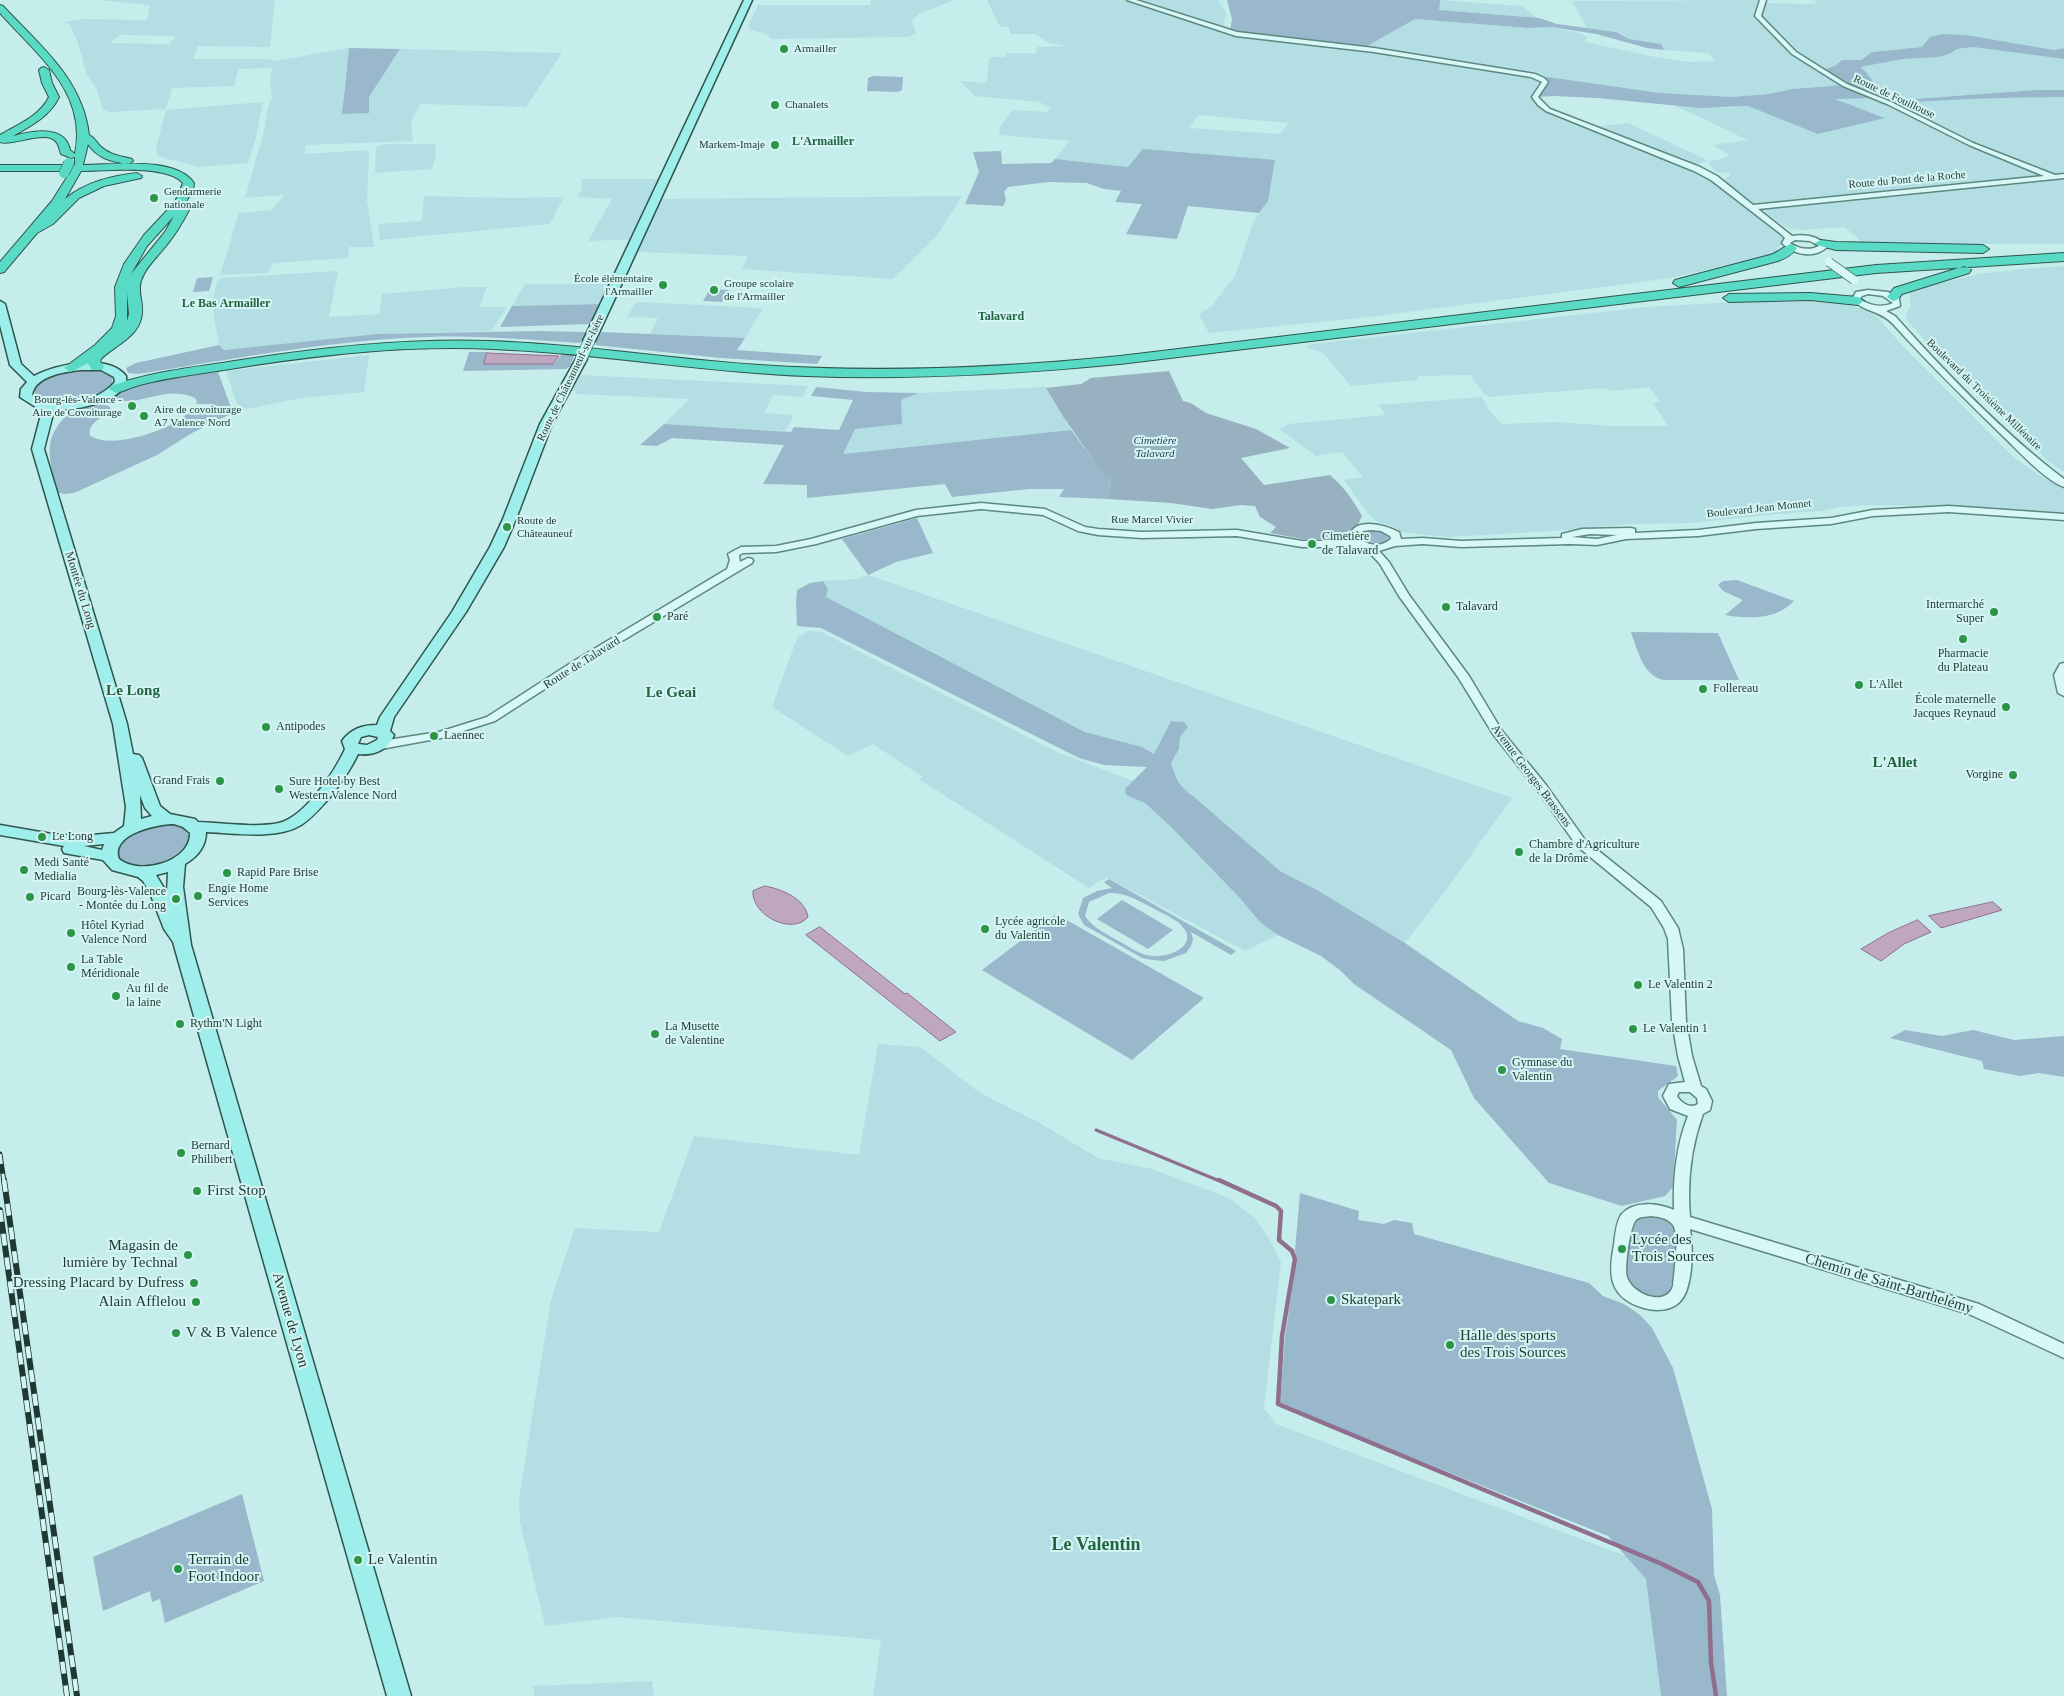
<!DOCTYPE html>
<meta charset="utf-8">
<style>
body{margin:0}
canvas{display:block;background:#c5edec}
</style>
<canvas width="2064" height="1696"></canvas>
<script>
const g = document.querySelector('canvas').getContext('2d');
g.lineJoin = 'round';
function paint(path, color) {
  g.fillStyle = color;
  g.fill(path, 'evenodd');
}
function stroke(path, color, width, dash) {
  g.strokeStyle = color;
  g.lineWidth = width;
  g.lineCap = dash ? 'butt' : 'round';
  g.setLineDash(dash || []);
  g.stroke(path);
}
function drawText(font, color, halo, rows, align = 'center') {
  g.font = font + ' "Times New Roman",serif';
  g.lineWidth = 4;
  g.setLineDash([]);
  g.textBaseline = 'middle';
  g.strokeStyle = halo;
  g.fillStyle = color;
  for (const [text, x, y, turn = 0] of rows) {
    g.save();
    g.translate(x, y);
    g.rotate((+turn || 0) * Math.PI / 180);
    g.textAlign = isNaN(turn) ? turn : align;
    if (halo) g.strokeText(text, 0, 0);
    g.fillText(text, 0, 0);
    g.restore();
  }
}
paint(new Path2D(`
 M 97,0 L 275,0 L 270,47 L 198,46 L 193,59 L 267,59 L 275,61 L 349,48 L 344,87 L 343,114 L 369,97 L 400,49 L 562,53 L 526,107 L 420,104 L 411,122 L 413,141 L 306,145 L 304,154 L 369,150 L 367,201 L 374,247 L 349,247 L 348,258 L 273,263 L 268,273 L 220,275 L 239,213 L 272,210 L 284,195 L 245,198 L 264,131 L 268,107 L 272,98 L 270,84 L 272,68 L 238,69 L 234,86 L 172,88 L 166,109 L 109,112 L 103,110 L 97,90 L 87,75 L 78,43 L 70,25 L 64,22 L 82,19 L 147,20 L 150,5 ZM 120,35 L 176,36 L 169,44 L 110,43 Z
 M 871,0 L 955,0 L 920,13 L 912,21 L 916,34 L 908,37 L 771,39 L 764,33 L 751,30 L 748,26 L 758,5 L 870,5 Z
 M 987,0 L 1130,0 L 1226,32 L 1363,49 L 1415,19 L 1528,28 L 1552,27 L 1580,33 L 1587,37 L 1585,42 L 1660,58 L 1691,62 L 1716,61 L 1708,53 L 1664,50 L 1661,44 L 1629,39 L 1616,32 L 1587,28 L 1572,1 L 1763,0 L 1763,3 L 1817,4 L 1814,0 L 2064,0 L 2064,48 L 2054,50 L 1966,35 L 1942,34 L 1930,37 L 1922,47 L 1872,52 L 1861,60 L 1842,60 L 1836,65 L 1827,69 L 1845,85 L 1792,89 L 1769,94 L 1732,97 L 1660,93 L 1548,77 L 1536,97 L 1548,110 L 1592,127 L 1628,123 L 1709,161 L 1690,166 L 1784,232 L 1787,244 L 1778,246 L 1777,251 L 1765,256 L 1676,277 L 1634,283 L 1369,317 L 1209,333 L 1199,314 L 1212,306 L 1235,276 L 1253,222 L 1268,201 L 1129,167 L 1055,159 L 1069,141 L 999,135 L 1000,127 L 1013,110 L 1048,112 L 1050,107 L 1039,102 L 975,96 L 960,81 L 987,83 L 989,57 L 1005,57 L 1007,53 L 1036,53 L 1037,47 L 1066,46 L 1049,43 L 1036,34 L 1010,34 L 1009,27 L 1000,27 ZM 1198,115 L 1288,123 L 1289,124 L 1279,134 L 1190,128 Z
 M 1136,0 L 1218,0 L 1226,13 L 1223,28 Z
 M 1440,0 L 1522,6 L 1537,18 L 1438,10 Z
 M 1973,47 L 2064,59 L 2064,90 L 2036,90 L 1914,99 L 1898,97 L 1894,106 L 1899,103 L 1941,100 L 2025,96 L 2064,97 L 2064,244 L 1864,244 L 1845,227 L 1800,230 L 1791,229 L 1784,226 L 1723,181 L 1732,173 L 1717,172 L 1709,164 L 1709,162 L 1730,156 L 1713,145 L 1748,140 L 1674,105 L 1726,108 L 1749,106 L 1819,134 L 1884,117 L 1833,99 L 1867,94 L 1866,89 L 1874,83 L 1859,67 L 1903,59 L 1939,57 L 1951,53 L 1957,49 Z
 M 263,102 L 256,137 L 248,163 L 199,167 L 157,156 L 156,148 L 166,110 Z
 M 384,144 L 435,144 L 436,156 L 432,169 L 375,173 L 376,147 Z
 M 581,179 L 658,179 L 651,199 L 962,196 L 938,234 L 893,279 L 742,269 L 748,256 L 638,252 L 638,239 L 588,241 L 612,199 L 578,197 L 582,188 Z
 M 424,196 L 511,198 L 564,197 L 550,224 L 380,240 L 378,224 L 422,221 Z
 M 2064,266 L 2064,472 L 2047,460 L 1999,414 L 1976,388 L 1946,365 L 1907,320 L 1906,313 L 1911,305 L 1909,294 L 1918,288 L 1979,274 L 2023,269 Z
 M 338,271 L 329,317 L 379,314 L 382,294 L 465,287 L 487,287 L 479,307 L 507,307 L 491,331 L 377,334 L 223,350 L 219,345 L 212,304 L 217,281 L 222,278 Z
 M 525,284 L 612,284 L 603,304 L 512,306 Z
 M 1754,301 L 1840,303 L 1860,308 L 1876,316 L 1901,344 L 2011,455 L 2037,474 L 2064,489 L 2064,514 L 1986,507 L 1868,505 L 1842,507 L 1821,511 L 1767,515 L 1693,523 L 1630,524 L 1556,531 L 1446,537 L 1402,532 L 1393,526 L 1380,523 L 1370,516 L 1344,480 L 1363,477 L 1342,452 L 1316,456 L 1279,429 L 1288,424 L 1386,415 L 1378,405 L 1482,397 L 1489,410 L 1502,424 L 1556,422 L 1611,426 L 1669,426 L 1653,404 L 1660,401 L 1649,387 L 1613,391 L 1603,388 L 1489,397 L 1483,393 L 1470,375 L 1417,376 L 1418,380 L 1351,386 L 1323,353 L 1306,347 L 1312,344 L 1646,307 Z
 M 636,302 L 763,308 L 745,338 L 650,334 L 658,318 L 627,317 Z
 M 369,355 L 364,392 L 301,398 L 247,409 L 237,404 L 226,371 Z
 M 581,375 L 808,386 L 803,397 L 773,395 L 764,413 L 794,415 L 785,431 L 664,424 L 690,399 L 576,394 L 576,391 L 570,391 Z
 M 1045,387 L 1071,430 L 842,454 L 855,429 L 901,424 L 901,400 L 919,393 Z
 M 868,575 L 1512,798 L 1440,898 L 1405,943 L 1317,890 L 1280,871 L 1193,796 L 1182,789 L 1174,774 L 1171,763 L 1179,749 L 1180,737 L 1188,727 L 1171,721 L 1154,754 L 1142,747 L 1086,732 L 826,597 L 828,589 L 823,581 L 857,579 Z
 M 808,631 L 821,632 L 1059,753 L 1134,781 L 1125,789 L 1126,795 L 1145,803 L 1172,828 L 1238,896 L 1261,923 L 1278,935 L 1245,951 L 1106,877 L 1089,888 L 919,779 L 923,777 L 873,744 L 848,756 L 772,707 L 797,638 Z
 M 878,1044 L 920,1047 L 980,1093 L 1038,1122 L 1098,1158 L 1152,1169 L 1229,1198 L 1255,1218 L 1270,1240 L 1281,1262 L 1264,1408 L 1276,1424 L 1626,1556 L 1646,1579 L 1661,1696 L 873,1696 L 881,1640 L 617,1617 L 545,1626 L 520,1522 L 519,1498 L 551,1300 L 575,1228 L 659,1232 L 694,1136 L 859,1155 Z
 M 652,1681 L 654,1696 L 535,1696 L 533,1686 Z`), '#b3dee3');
paint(new Path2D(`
 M 1227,0 L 1440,0 L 1439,10 L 1539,18 L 1557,24 L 1616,32 L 1629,39 L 1661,44 L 1664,50 L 1647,48 L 1596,34 L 1552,27 L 1528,28 L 1415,19 L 1364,48 L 1230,31 L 1232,19 Z
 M 1942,34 L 1966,35 L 2054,50 L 2064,48 L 2064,59 L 1973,47 L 1957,49 L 1951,53 L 1939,57 L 1903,59 L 1860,67 L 1866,72 L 1874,83 L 1866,89 L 1867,94 C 1881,100 1898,97 1914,99 L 2036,90 L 2064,90 L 2064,97 C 2009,97 1954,99 1899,103 L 1894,106 L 1875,98 L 1835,99 L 1885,118 L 1818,134 L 1748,106 L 1701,108 L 1597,98 L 1554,96 L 1535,97 L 1544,87 L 1542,79 L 1548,77 L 1660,93 L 1732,97 L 1769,94 L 1792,89 L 1844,85 L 1819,68 L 1827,69 L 1836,65 L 1842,60 L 1861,60 L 1872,52 L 1922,47 L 1930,37 Z
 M 349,48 L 400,49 L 369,97 L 369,113 L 342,114 Z
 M 873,76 L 903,77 L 902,90 L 898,92 L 867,91 L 868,78 Z
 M 1143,149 L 1275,160 L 1268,201 L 1259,213 L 1188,206 L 1177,239 L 1126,234 L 1142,204 L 1115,202 L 1121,191 L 1104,189 L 1087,183 L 1049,182 L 1008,187 L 1004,192 L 1006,200 L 1003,206 L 965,204 L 979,172 L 973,152 L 1001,151 L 1002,164 L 1051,163 L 1055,159 L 1128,167 Z
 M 213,277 L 209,291 L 193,292 L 197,278 Z
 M 710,289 L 729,290 L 722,302 L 703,301 Z
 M 603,304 L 592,324 L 500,327 L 512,306 Z
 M 539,331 L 587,332 L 580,343 C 530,340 479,335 428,337 C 331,340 234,359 138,374 L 128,373 L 126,368 L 136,363 L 219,345 L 224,350 L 377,334 Z
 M 601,332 L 745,338 L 737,350 L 822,356 L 817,364 L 721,358 L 595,345 Z
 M 469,352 L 487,352 L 485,364 L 554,364 L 562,354 L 575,354 L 570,366 L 566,369 L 463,371 Z
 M 85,370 L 100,371 L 112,377 L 113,384 C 101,401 51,411 35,396 L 35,389 C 46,374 68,371 85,370 Z
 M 218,372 L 233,413 L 192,433 L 157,455 L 74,493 L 63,494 L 57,492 C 54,477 48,460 50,445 C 53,420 85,393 110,407 L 111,411 C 102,417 87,424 90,436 C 112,449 160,432 180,420 C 184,417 189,411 193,410 C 196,408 204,409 208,409 L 211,404 L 196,404 L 197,401 L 195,398 C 167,384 137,408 115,399 L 114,396 C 141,376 184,376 218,372 Z
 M 816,387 L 866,392 L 919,393 L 901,400 L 902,424 L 855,429 L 843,454 L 1071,430 L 1105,475 L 1111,479 L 1108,499 L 1059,497 L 1064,489 L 1029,489 L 952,497 L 945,484 L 807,498 L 807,485 L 763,484 L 784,445 L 672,438 L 657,446 L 640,445 L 664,424 L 791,432 L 794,427 L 839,430 L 853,400 L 811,396 Z
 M 917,518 L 933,553 L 896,562 L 868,575 L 842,539 Z
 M 1373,530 L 1387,534 L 1389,539 L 1378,544 L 1364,540 L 1361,536 L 1363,533 Z
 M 1737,580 L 1794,601 C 1776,620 1749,619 1725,615 L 1743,600 L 1723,591 L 1718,585 L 1723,581 Z
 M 823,581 L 828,589 L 826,597 L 1085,732 L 1142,747 L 1154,754 L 1171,721 L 1184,722 L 1188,727 L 1180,737 L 1179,749 L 1171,763 C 1175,778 1180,788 1193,796 L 1280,871 L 1317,890 L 1405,943 L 1518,1021 L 1543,1028 L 1562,1039 L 1560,1049 L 1676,1066 L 1678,1076 L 1658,1091 L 1658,1097 L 1677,1120 L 1673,1187 L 1665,1196 L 1622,1206 L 1549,1183 L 1474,1098 L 1451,1050 L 1354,984 L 1341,971 L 1321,956 L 1278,935 L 1261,923 L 1238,896 L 1172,828 L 1145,803 L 1126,795 L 1125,789 L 1147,767 L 1104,765 L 1079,758 L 821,628 L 797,626 L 796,603 L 797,590 L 810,583 Z
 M 1631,632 L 1718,633 L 1739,680 L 1664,680 C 1644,677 1637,650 1631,632 Z
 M 168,824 L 183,828 L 190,837 L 186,849 L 173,860 L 154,866 L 135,867 L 121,862 L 117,851 C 125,831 149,825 168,824 Z
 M 1109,879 L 1236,951 L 1231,955 L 1191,932 L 1193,939 L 1191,946 L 1186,953 L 1164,961 L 1153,960 L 1142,958 L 1084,925 L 1078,914 L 1083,898 L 1097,891 L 1112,888 L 1104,882 ZM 1109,893 C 1128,892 1142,903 1158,911 C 1166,915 1175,919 1181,925 C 1201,945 1169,958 1152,956 C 1139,955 1127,945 1115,939 C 1103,932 1092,927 1085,916 L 1089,902 Z
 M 1122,900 L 1173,930 L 1148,949 L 1097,919 Z
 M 1056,914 L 1204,998 L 1132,1060 L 982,970 Z
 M 1905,1030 L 1942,1036 L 1973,1030 L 2014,1040 L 2064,1036 L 2064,1077 L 2039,1073 L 2020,1076 L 1984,1069 L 1982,1061 L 1890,1038 Z
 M 1300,1193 L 1359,1211 L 1358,1220 L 1384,1224 L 1394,1220 L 1412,1223 L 1414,1234 L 1589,1283 L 1603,1296 L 1624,1304 L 1640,1315 L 1652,1328 L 1673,1368 L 1712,1509 L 1714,1575 L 1720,1595 L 1727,1696 L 1661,1696 L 1646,1579 L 1608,1536 L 1280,1405 L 1285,1336 L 1297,1258 L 1295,1250 Z
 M 1640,1215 C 1650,1216 1661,1215 1670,1223 C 1672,1226 1675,1230 1676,1233 C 1678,1245 1674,1288 1667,1296 L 1655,1299 L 1635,1293 L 1624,1274 L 1629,1225 Z
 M 242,1494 L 264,1581 L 165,1623 L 160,1599 L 152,1602 L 150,1591 L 103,1611 L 93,1557 Z`), '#99b8cb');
paint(new Path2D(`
 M 1169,371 L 1183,401 L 1191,403 L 1206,413 L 1256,429 L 1290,448 L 1241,458 L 1264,485 L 1330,475 C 1344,487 1353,500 1362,516 L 1358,525 L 1338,539 L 1302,539 L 1270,533 L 1276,527 L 1260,517 L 1255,506 L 1241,505 L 1212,509 L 1171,503 L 1108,499 L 1111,479 L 1104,475 L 1090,455 L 1064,418 L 1046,388 L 1081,384 L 1091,378 Z`), '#98b1c0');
const water = new Path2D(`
 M 487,353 L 559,356 L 553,364 L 484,364 Z
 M 765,886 C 781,889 805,898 808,917 C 792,936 751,915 753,891 Z
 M 1993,902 L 2002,910 L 1941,928 L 1929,916 Z
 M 1918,920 L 1931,932 L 1904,944 L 1881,961 L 1861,949 L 1888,933 Z
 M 820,927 L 905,994 L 907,993 L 956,1032 L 940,1041 L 806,935 Z`);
paint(water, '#c0a7c1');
stroke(water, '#8f6e8e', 1);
stroke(new Path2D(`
 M 1096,1130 L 1222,1182`), '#8f6e8e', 3);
stroke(new Path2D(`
 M 1219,1180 L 1276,1206 L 1281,1211 L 1279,1240 L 1292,1251 L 1295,1259 L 1282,1336 L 1278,1404 L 1662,1564 L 1698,1582 L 1709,1601 L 1711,1662 L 1716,1696`), '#8f6e8e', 4.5);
const minor = new Path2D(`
 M 1127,0 L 1136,0 L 1237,32 L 1374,48 L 1535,74 L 1544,78 L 1548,82 L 1538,97 L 1550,109 L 1700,167 L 1717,176 L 1753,205 L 2044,176 L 1969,145 L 1887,104 L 1843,86 L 1792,54 L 1755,16 L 1760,0 L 1766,0 L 1761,16 L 1796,52 L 1847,84 L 1891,102 L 1973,143 L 2055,175 L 2064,174 L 2064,178 L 1758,209 L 1792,236 C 1805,234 1819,236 1827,247 C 1815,259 1793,255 1782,243 L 1785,238 L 1781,234 L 1711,180 L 1694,171 L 1546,111 L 1538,105 L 1532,97 L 1542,82 L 1531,77 L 1374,52 L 1236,36 ZM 1795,240 L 1810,241 L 1819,246 C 1809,251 1799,249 1790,243 Z
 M 1868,290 L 1888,292 L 1899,298 L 1900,306 L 1886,311 L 1895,316 C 1945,372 2004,434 2064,479 L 2064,487 C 2048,482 2021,454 2008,441 C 1969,403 1930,365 1893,324 C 1880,310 1863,312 1852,299 L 1856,292 ZM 1868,294 L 1883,296 L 1893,303 C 1882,308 1870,306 1860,299 L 1862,296 Z
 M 981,503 L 1045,509 L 1085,527 L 1098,529 L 1142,532 L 1237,530 L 1302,541 L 1352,541 L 1349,537 C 1354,516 1385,525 1399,532 L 1401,539 L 1423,538 L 1461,541 L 1562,538 L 1562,534 L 1582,529 L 1631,528 L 1635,529 L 1635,533 L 1698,530 L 1756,523 L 1831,518 L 1873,510 L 1949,506 L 2064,514 L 2064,520 L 1949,512 L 1873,516 L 1831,524 L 1756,529 L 1698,536 L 1626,539 L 1597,545 L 1570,544 L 1461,547 L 1423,544 L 1395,546 L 1379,551 L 1389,562 L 1409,595 L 1469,676 L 1502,731 L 1546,785 L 1585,840 L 1661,901 L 1671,917 L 1678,928 L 1683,949 L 1686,1021 L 1692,1056 L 1701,1086 L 1706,1089 L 1712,1101 L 1710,1110 L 1703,1114 C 1691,1147 1687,1182 1690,1217 L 1979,1304 L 2064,1344 L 2064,1358 L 1969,1314 L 1690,1229 C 1693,1248 1694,1294 1676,1305 C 1667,1311 1654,1311 1644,1308 C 1609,1298 1608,1275 1614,1245 C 1615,1236 1616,1223 1621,1215 C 1633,1200 1659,1203 1674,1210 C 1673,1178 1676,1146 1688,1116 L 1670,1109 L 1663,1096 L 1669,1084 L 1685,1082 L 1678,1056 L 1672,1021 L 1668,939 L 1664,928 L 1651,907 L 1577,846 L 1538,791 L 1493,734 L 1458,677 L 1399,596 L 1380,564 L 1367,550 L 1360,547 L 1302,547 L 1237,536 L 1142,538 L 1098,535 L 1078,531 L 1043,515 L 981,509 L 917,516 L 816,544 L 776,552 L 743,553 L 739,555 L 740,562 L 748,558 L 752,559 L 753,561 L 752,563 L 582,665 L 495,721 L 441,738 L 381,749 L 375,745 L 381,741 L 439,732 L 487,717 L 574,661 L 727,569 L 730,560 L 728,554 L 741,547 L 776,546 L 811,539 L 916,510 ZM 1371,530 L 1381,531 L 1390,536 L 1391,539 C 1380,548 1368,546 1359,537 L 1363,531 ZM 1590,534 L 1617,535 L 1597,539 L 1572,537 ZM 1679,1092 L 1690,1092 L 1697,1098 L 1698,1104 C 1690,1109 1681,1103 1677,1096 ZM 1651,1216 C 1659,1217 1668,1218 1673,1225 C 1680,1236 1674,1273 1673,1286 C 1666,1308 1632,1294 1627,1277 C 1624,1269 1630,1226 1636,1220 C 1640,1216 1646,1217 1651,1216 Z
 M 2064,663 L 2064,696 L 2058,693 L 2054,675 L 2060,664 Z`);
const major = new Path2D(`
 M 744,0 L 752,0 L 616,296 L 595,341 L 593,343 L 585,343 L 583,341 Z
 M 0,301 L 5,304 L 21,364 L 34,376 C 56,364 108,353 126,376 C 130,402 72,411 54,410 L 44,449 L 127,724 L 133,754 L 139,755 L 142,758 L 160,806 L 170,814 L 195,819 L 198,822 C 222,823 256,828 279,823 C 305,817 335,771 345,749 L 342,741 C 351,729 362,725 377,725 L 380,717 L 452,612 L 490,547 L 503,519 L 540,424 L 577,357 L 585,357 L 587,359 L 552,424 L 516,519 L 504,547 L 466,612 L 394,717 L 390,731 L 394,735 C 389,750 373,756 358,754 C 351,769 341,783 331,796 C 322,806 312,818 301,825 C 277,840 233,833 206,832 C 206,847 197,857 185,864 L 183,887 L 191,945 L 411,1696 L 387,1696 L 173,942 L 164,929 L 150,893 L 143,881 L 138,877 L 112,870 L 103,860 L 64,853 L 62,849 L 64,846 L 0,835 L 0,825 L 52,834 L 81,836 L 114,833 L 124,826 L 126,807 L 113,724 L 32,449 L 42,411 L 20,397 L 21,389 L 27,382 L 10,365 L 0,325 ZM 80,370 L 101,370 L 114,377 L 115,382 C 97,403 55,411 32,396 C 34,376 64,372 80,370 ZM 369,735 L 378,737 L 377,740 L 367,745 L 358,744 L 361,737 ZM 140,795 L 145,808 L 152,816 L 141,819 ZM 174,824 L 183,827 L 190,833 C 191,862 139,876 119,859 C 110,834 157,824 174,824 ZM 104,844 L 102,850 L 84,846 ZM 168,872 L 167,893 L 156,875 Z`);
const highway = new Path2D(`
 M 0,5 L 3,6 C 39,45 83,79 89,135 C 95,138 96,142 100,146 C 109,155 121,156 132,159 L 133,161 L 128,164 C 112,162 97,158 88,144 L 83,165 C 114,165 175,156 194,183 L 193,190 L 184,205 L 190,208 C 183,222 175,235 165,247 C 158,256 149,264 144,274 C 134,291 146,302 141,319 C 136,338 114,346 101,359 L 100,361 L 104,367 L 102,370 L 92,370 L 88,363 L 71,372 L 64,368 L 95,345 L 112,328 L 116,316 L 115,287 L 124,264 L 144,235 L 175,202 L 183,183 C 166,164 106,171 81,171 L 65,199 C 86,182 111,176 137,173 L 142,176 L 141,178 L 104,186 L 79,198 L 53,224 L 37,233 L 4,272 L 0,273 L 0,262 L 52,201 L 71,171 L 0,171 L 0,165 L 75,165 L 75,157 L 71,158 L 61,154 C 60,151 59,146 57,143 C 47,128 13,147 0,142 L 0,135 C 17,125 40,116 49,97 L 42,83 L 39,70 L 41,68 L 44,67 L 49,70 L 52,83 L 59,97 C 50,116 31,126 13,136 C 32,131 65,124 70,150 L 75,154 C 88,92 37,55 0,13 ZM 174,216 L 165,232 L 131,274 L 147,246 ZM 127,293 L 129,314 L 127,321 Z
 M 1821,240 L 1836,242 L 1983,245 L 1989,249 L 1983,253 L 1836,250 L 1817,245 L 1815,243 Z
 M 1791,244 L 1797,248 C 1792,255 1786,258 1778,261 L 1679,287 L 1673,283 L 1675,280 L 1770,255 C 1778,253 1784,246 1791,244 Z
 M 2064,253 L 2064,261 L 1876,273 L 1120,364 C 1015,374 911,380 806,376 C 701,372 597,353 493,349 C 404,345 317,355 230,369 C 200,374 169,377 140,385 C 132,387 124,391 116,393 L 109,389 L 111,386 C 153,371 197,367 241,360 C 323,347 406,338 490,341 C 580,344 669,359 759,365 C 879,373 1000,368 1120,356 L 1876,265 Z
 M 1965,266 L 1971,270 L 1969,273 L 1902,294 L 1897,300 L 1893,301 L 1887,297 L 1894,288 Z
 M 1810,293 L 1858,297 L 1864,301 L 1858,305 L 1810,300 L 1729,302 L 1723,298 L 1729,294 Z`);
stroke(minor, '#5c887f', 3);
stroke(major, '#30564c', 3);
stroke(highway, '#30564c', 2);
paint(minor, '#d8f8f7');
paint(major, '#9eefeb');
paint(highway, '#59dac4');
const railFar1 = new Path2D(`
 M 0,1154 L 4,1182`);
const rail = new Path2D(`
 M 4,1180 L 77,1696
 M 0,1210 L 67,1696`);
stroke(railFar1, '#1f3832', 5);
stroke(rail, '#1f3832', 6);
stroke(railFar1, '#d5f5f4', 3, [10]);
stroke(rail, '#d5f5f4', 4.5, [12]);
const minorBridge = new Path2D(`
 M 1829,262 L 1854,280`);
const majorBridge = new Path2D(`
 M 581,359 L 589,341`);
const highwayBridge = new Path2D(`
 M 64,173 L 69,163`);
stroke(minorBridge, '#5c887f', 10, []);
stroke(majorBridge, '#30564c', 12, []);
stroke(highwayBridge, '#30564c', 11, []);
stroke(minorBridge, '#d8f8f7', 8);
stroke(majorBridge, '#9eefeb', 11);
stroke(highwayBridge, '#59dac4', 10);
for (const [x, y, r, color] of [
 [784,49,5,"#2d9548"],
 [775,105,5,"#2d9548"],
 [775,145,5,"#2d9548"],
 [154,198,5,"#2d9548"],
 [663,285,5,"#2d9548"],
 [714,290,5,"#2d9548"],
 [132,406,5,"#2d9548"],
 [144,416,5,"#2d9548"],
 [507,527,5,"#2d9548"],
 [1312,544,5,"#2d9548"],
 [1446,607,5,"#2d9548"],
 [1994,612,5,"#2d9548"],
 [657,617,5,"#2d9548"],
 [1963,639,5,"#2d9548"],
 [1859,685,5,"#2d9548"],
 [1703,689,5,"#2d9548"],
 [2006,707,5,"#2d9548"],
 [266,727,5,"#2d9548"],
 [434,736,5,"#2d9548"],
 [2013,775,5,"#2d9548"],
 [220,781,5,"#2d9548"],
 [279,789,5,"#2d9548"],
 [42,837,5,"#2d9548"],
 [1519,852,5,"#2d9548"],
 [24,870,5,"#2d9548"],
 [227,873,5,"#2d9548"],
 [198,896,5,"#2d9548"],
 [30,897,5,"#2d9548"],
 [176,899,5,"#2d9548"],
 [985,929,5,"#2d9548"],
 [71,933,5,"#2d9548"],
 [71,967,5,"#2d9548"],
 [1638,985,5,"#2d9548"],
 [116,996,5,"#2d9548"],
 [180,1024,5,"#2d9548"],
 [1633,1029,5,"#2d9548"],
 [655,1034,5,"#2d9548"],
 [1502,1070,5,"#2d9548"],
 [181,1153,5,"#2d9548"],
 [197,1191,5,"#2d9548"],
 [1622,1249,5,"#2d9548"],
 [188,1255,5,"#2d9548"],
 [194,1283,5,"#2d9548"],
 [1331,1300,5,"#2d9548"],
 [196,1302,5,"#2d9548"],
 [176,1333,5,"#2d9548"],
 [1450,1345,5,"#2d9548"],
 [358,1560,5,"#2d9548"],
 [178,1569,5,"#2d9548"]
]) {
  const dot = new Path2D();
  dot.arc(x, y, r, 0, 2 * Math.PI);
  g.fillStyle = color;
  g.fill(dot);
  stroke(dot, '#d5f5f4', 2);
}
drawText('11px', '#1f3832', '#d5f5f4', [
 ["Armailler",794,49],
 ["Chanalets",785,105],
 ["Markem-Imaje",765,145,"right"],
 ["Gendarmerie",164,192],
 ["nationale",164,205],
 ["École élémentaire",653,279,"right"],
 ["l'Armailler",653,292,"right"],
 ["Groupe scolaire",724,284],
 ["de l'Armailler",724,297],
 ["Bourg-lès-Valence -",122,400,"right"],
 ["Aire de Covoiturage",122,413,"right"],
 ["Aire de covoiturage",154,410],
 ["A7 Valence Nord",154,423],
 ["Route de",517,521],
 ["Châteauneuf",517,534]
], 'left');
drawText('11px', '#1f3832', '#d5f5f4', [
 ["Route de Fouillouse",1894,97,25],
 ["Route du Pont de la Roche",1907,180,-5],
 ["Route de Châteauneuf-sur-Isère",571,378,-64],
 ["Boulevard du Troisième Millénaire",1984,395,44],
 ["Boulevard Jean Monnet",1759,509,-6],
 ["Rue Marcel Vivier",1152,520]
]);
drawText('italic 11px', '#263c54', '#d5f5f4', [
 ["Cimetière",1155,441],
 ["Talavard",1155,454]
]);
drawText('bold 12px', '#206440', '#d5f5f4', [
 ["L'Armailler",823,142],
 ["Le Bas Armailler",226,304],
 ["Talavard",1001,317]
]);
drawText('12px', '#1f3832', '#d5f5f4', [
 ["Cimetière",1322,537],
 ["de Talavard",1322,551],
 ["Intermarché",1984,605,"right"],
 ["Super",1984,619,"right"],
 ["Talavard",1456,607],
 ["Paré",667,617],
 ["Pharmacie",1963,654,"center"],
 ["du Plateau",1963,668,"center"],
 ["L'Allet",1869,685],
 ["Follereau",1713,689],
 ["École maternelle",1996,700,"right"],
 ["Jacques Reynaud",1996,714,"right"],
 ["Antipodes",276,727],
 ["Laennec",444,736],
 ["Vorgine",2003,775,"right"],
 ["Grand Frais",210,781,"right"],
 ["Sure Hotel by Best",289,782],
 ["Western Valence Nord",289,796],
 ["Le Long",52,837],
 ["Chambre d'Agriculture",1529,845],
 ["de la Drôme",1529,859],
 ["Medi Santé",34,863],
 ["Medialia",34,877],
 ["Rapid Pare Brise",237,873],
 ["Engie Home",208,889],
 ["Services",208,903],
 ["Bourg-lès-Valence",166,892,"right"],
 ["- Montée du Long",166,906,"right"],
 ["Picard",40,897],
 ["Lycée agricole",995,922],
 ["du Valentin",995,936],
 ["Hôtel Kyriad",81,926],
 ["Valence Nord",81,940],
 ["La Table",81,960],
 ["Méridionale",81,974],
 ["Le Valentin 2",1648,985],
 ["Au fil de",126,989],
 ["la laine",126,1003],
 ["Rythm'N Light",190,1024],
 ["La Musette",665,1027],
 ["de Valentine",665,1041],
 ["Le Valentin 1",1643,1029],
 ["Gymnase du",1512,1063],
 ["Valentin",1512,1077],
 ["Bernard",191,1146],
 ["Philibert",191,1160]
], 'left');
drawText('12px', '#1f3832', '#d5f5f4', [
 ["Montée du Long",80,590,73],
 ["Route de Talavard",582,663,-32],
 ["Avenue Georges Brassens",1531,776,53]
]);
drawText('bold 15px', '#206440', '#d5f5f4', [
 ["Le Long",133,691],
 ["Le Geai",671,693],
 ["L'Allet",1895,763]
]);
drawText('15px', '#1f3832', '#d5f5f4', [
 ["First Stop",207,1191],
 ["Lycée des",1632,1240],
 ["Trois Sources",1632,1257],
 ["Magasin de",178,1246,"right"],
 ["lumière by Technal",178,1263,"right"],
 ["Dressing Placard by Dufress",184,1283,"right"],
 ["Skatepark",1341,1300],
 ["Alain Afflelou",186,1302,"right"],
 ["V & B Valence",186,1333],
 ["Halle des sports",1460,1336],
 ["des Trois Sources",1460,1353],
 ["Terrain de",188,1560],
 ["Foot Indoor",188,1577],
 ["Le Valentin",368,1560]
], 'left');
drawText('15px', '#1f3832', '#d5f5f4', [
 ["Chemin de Saint-Barthelémy",1889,1284,17],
 ["Avenue de Lyon",290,1320,74]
]);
drawText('bold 18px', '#206440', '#d5f5f4', [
 ["Le Valentin",1096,1545]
]);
</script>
